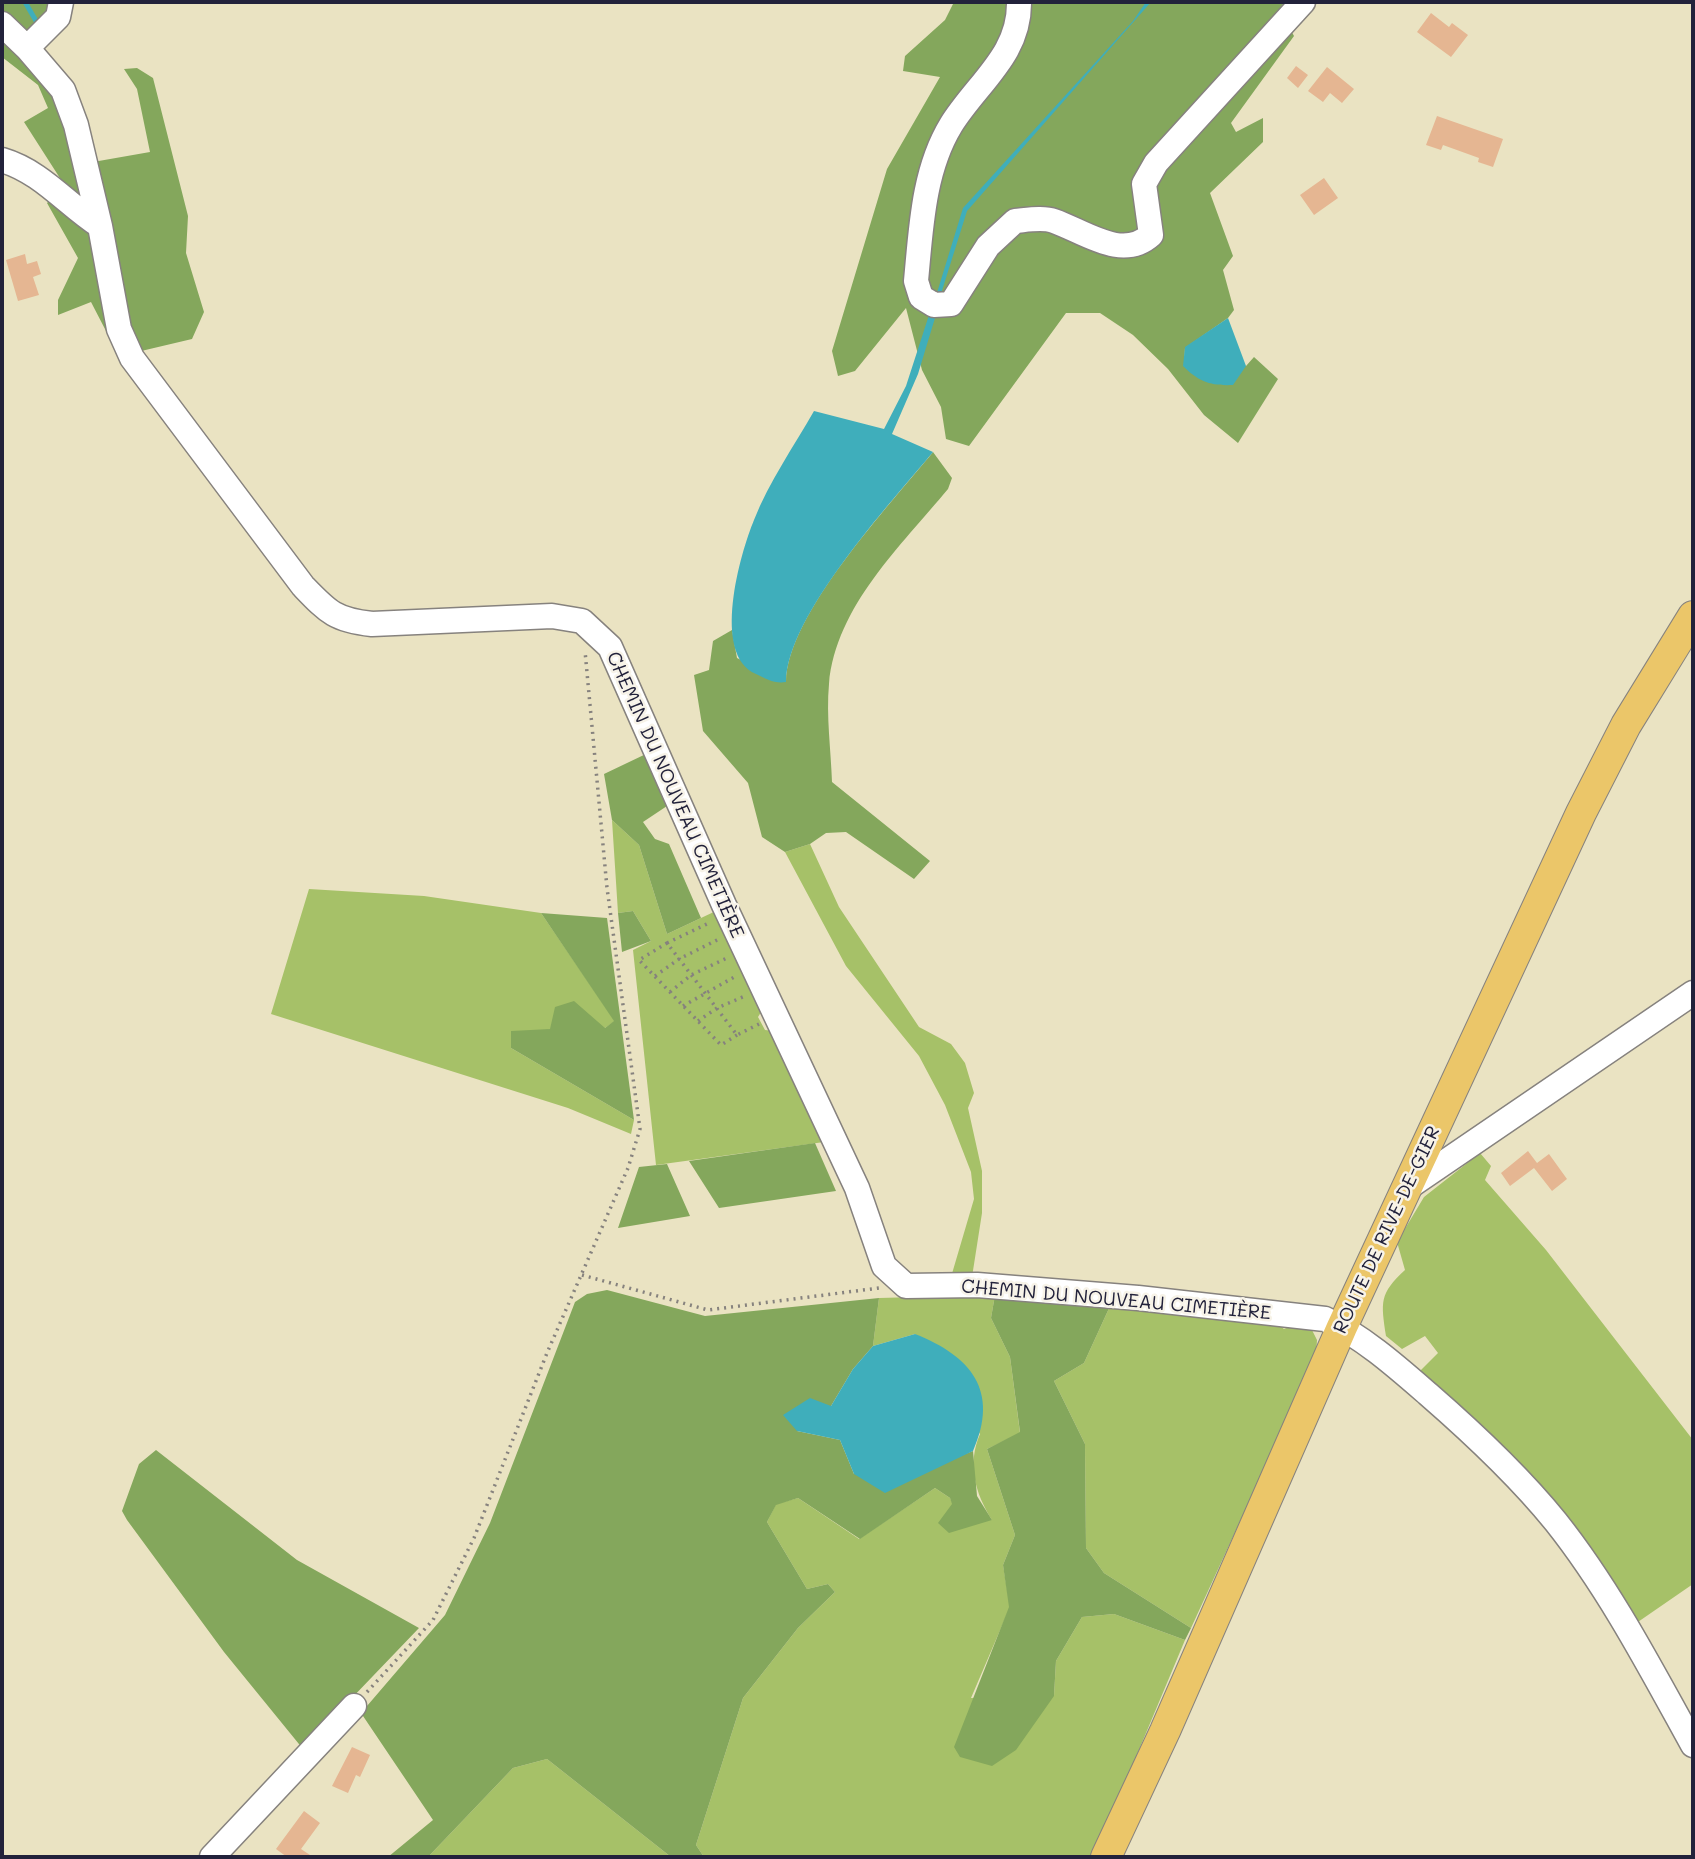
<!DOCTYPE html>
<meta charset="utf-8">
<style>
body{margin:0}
#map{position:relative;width:1695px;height:1859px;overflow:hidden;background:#eae3c2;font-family:Mali,sans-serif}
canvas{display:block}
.frame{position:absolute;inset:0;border:4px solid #22223b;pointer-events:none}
</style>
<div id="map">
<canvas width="1695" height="1859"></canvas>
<div class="frame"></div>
</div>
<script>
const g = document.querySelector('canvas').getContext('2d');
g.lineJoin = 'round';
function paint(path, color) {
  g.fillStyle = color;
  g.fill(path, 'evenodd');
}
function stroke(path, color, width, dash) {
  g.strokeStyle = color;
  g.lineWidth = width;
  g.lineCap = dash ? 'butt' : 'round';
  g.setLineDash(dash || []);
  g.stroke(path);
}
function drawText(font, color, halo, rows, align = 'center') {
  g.font = font + ' Mali,sans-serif';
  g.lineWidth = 5;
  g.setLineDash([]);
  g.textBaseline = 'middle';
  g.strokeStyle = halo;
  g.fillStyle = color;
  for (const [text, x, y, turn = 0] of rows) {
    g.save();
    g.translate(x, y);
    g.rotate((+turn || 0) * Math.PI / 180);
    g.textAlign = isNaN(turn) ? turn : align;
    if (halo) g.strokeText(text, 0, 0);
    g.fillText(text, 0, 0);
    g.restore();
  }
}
paint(new Path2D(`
 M 612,820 L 639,845 L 667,934 L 718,910 L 763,1009 L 758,1017 L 765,1030 L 774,1031 L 824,1142 L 656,1165 L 633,950 L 651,941 L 633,911 L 618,913 Z
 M 810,844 L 839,907 L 919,1027 L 951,1044 L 965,1063 L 974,1093 L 968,1108 L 982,1171 L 982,1213 L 972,1277 L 951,1277 L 974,1199 L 971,1172 L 945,1105 L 919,1056 L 846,966 L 785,852 Z
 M 309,889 L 424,896 L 541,913 L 615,1021 L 605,1028 L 550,1029 L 511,1048 L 634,1120 L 631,1134 L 568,1108 L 271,1014 Z
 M 1480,1153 L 1491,1166 L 1485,1180 L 1546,1250 L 1693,1440 L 1693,1584 L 1635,1624 L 1545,1491 L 1420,1371 L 1438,1353 L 1425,1336 L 1402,1349 L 1386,1336 C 1381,1302 1379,1294 1405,1270 L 1397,1242 L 1424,1197 Z
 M 995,1295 L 991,1318 L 1010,1357 L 1020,1433 L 987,1449 L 1015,1535 L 1003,1565 L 1010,1607 L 971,1698 L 1054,1696 L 1056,1661 L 1082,1617 L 1114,1614 L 1185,1640 L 1094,1857 L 704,1857 L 696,1845 L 743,1698 L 798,1628 L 835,1592 L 828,1584 L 807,1589 L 767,1522 L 776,1504 L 798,1498 L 859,1539 L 935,1488 L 950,1498 L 953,1504 L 992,1520 C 975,1493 967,1464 980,1434 L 915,1334 L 873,1346 L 879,1298 Z
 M 1111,1304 L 1273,1320 L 1284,1329 L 1299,1323 L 1310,1326 L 1317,1340 L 1316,1356 L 1191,1628 L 1104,1573 L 1086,1548 L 1085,1444 L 1054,1381 L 1084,1363 Z
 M 547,1759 L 671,1857 L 428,1857 L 513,1768 Z`), '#a6c168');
paint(new Path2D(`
 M 2,2 L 50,2 L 50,6 L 31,35 L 2,15 Z
 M 954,2 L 1285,2 L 1279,9 L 1294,36 L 1231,123 L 1236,132 L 1263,118 L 1263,142 L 1210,193 L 1233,256 L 1223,270 L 1234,310 L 1228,318 L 1185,348 L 1184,366 L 1246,366 L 1254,357 L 1278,379 L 1238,443 L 1204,415 L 1168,369 L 1133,335 L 1100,313 L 1066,313 L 969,446 L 946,439 L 941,407 L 922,370 L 906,308 L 855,371 L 838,376 L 832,351 L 887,169 L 940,77 L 903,71 L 905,56 L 945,20 Z
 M 2,35 L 59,96 L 90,211 L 65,186 L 24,122 L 48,108 L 38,85 L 2,57 Z
 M 137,68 L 153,78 L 188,216 L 186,253 L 204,312 L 192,339 L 137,352 L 126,329 L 93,162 L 150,152 L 137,89 L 124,69 Z
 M 55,195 L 94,231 L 111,327 L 106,331 L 91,302 L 58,315 L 58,300 L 78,258 L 47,203 Z
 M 933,452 L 952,478 L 948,489 C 901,546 836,606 829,684 C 826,716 831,750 832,782 L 930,861 L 914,879 L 846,832 L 826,833 L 810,844 L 785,852 L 762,837 L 748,783 L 703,731 L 694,675 L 709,670 L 713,641 L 732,630 L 737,658 L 786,682 C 787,614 890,505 933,452 Z
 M 648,753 L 667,806 L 643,822 L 655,839 L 669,844 L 701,918 L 667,934 L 639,845 L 612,820 L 604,774 Z
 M 633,911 L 651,941 L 622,952 L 618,913 Z
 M 541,913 L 607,918 L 634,1120 L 511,1048 L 511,1031 L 550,1029 L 555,1007 L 574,1001 L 605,1028 L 614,1021 Z
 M 815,1143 L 836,1191 L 719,1208 L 689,1161 Z
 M 667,1164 L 690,1216 L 618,1228 L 639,1167 Z
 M 607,1290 L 705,1316 L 879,1298 L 873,1346 L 853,1369 L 831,1406 L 797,1431 L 840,1440 L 854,1474 L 947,1461 L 973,1451 L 977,1496 L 992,1520 L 949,1533 L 938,1523 L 952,1504 L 950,1498 L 935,1488 L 860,1539 L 798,1498 L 776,1505 L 767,1522 L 807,1589 L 828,1584 L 835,1592 L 798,1628 L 743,1698 L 696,1845 L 704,1857 L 671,1857 L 547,1759 L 513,1768 L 428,1857 L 388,1857 L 433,1820 L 361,1713 L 445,1615 L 490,1523 L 575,1302 L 587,1294 Z
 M 995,1295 L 1111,1304 L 1084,1363 L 1054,1381 L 1085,1444 L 1086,1548 L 1104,1573 L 1191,1628 L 1185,1640 L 1114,1614 L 1082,1617 L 1056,1661 L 1054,1696 L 1016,1750 L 992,1766 L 960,1757 L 954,1747 L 1009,1607 L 1003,1565 L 1015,1535 L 987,1449 L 1020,1432 L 1010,1357 L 991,1318 Z
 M 156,1450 L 297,1560 L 419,1628 L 303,1749 L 224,1652 L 127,1520 L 122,1511 L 139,1464 Z`), '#84a75c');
paint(new Path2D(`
 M 1146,2 L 1151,2 L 967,211 L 940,297 L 936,296 L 963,208 L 1133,21 Z
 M 929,315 L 935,318 L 918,374 L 892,434 L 933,452 C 890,504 787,615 786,682 C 775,684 766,679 756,674 C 711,655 740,554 754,520 C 769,482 794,446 814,411 L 884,429 L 906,386 Z
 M 1228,318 L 1246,366 L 1233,385 C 1211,386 1199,382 1183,366 L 1185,347 Z
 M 915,1334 C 971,1356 1000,1391 973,1451 L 885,1493 L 854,1474 L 840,1440 L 797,1431 L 783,1415 L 810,1398 L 831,1406 L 853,1369 L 873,1346 Z`), '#3faebb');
stroke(new Path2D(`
 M 25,2 L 39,26`), '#3faebb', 5);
paint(new Path2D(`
 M 1431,13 L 1449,27 L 1452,23 L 1468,35 L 1451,57 L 1417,32 Z
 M 1296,66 L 1308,75 L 1298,88 L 1287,78 Z
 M 1327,67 L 1354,89 L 1342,103 L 1330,93 L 1323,102 L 1308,91 Z
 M 1437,116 L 1503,139 L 1493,167 L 1478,162 L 1479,158 L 1443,145 L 1441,150 L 1426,145 Z
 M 1324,178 L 1338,198 L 1314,215 L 1300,195 Z
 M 25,254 L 27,264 L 37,261 L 41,274 L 33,277 L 39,295 L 18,301 L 6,260 Z
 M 1528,1151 L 1537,1163 L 1549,1154 L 1567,1179 L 1552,1191 L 1534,1168 L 1510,1186 L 1501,1173 Z
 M 352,1747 L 370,1755 L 360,1777 L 356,1775 L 348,1793 L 332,1786 Z
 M 304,1811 L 320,1823 L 301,1849 L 313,1857 L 287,1857 L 276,1849 Z`), '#e5b692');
const minor = new Path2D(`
 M 1019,2 C 1020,55 977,83 951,125 C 923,171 921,229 916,281 L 921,297 L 934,305 L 951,304 L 988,246 L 1015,221 C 1027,220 1043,217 1054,221 C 1085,232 1122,261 1151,235 L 1144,184 L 1156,163 L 1303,2
 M 2,24 L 27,48 L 58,17 L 61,2
 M 27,48 L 63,90 L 76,125 L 100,226 L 119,329 L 132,358 L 303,586 C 328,612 335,620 372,624 L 552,616 L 582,621 L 610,647 L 724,905 L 857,1188 L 884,1266 L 906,1286 L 977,1285 L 1138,1298 L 1325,1319 C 1362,1336 1397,1367 1428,1394 C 1474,1434 1518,1475 1556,1522 C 1610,1590 1651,1669 1693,1745
 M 2,160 C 42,172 66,204 100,226
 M 1407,1188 L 1693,993
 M 212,1857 L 354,1706`);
const major = new Path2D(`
 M 1106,1857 L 1165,1731 L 1342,1327 L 1581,813 L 1626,725 L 1693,616`);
stroke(minor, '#86827e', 27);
stroke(major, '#86827e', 32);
stroke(new Path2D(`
 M 667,943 L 709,923
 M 655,976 L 679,959 L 719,939
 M 670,992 L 691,975 L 727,958
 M 683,1006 L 736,976
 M 698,1021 L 717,1008 L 745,996
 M 737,1035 L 721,1045 L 639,960 L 667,943 L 737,1035 L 759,1024
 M 582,1275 L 708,1310 L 879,1288
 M 367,1692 L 433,1620 L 474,1538 L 547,1353 L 628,1168 L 640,1129 L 607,888 L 585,651`), '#86827e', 3.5, [2, 5]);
stroke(minor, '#fff', 24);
stroke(major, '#ebc669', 30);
drawText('19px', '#22223b', '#f7f3e8', [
 ["CHEMIN DU NOUVEAU CIMETIÈRE",675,795,66],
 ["ROUTE DE RIVE-DE-GIER",1387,1230,-65],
 ["CHEMIN DU NOUVEAU CIMETIÈRE",1116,1300,5]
]);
</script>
